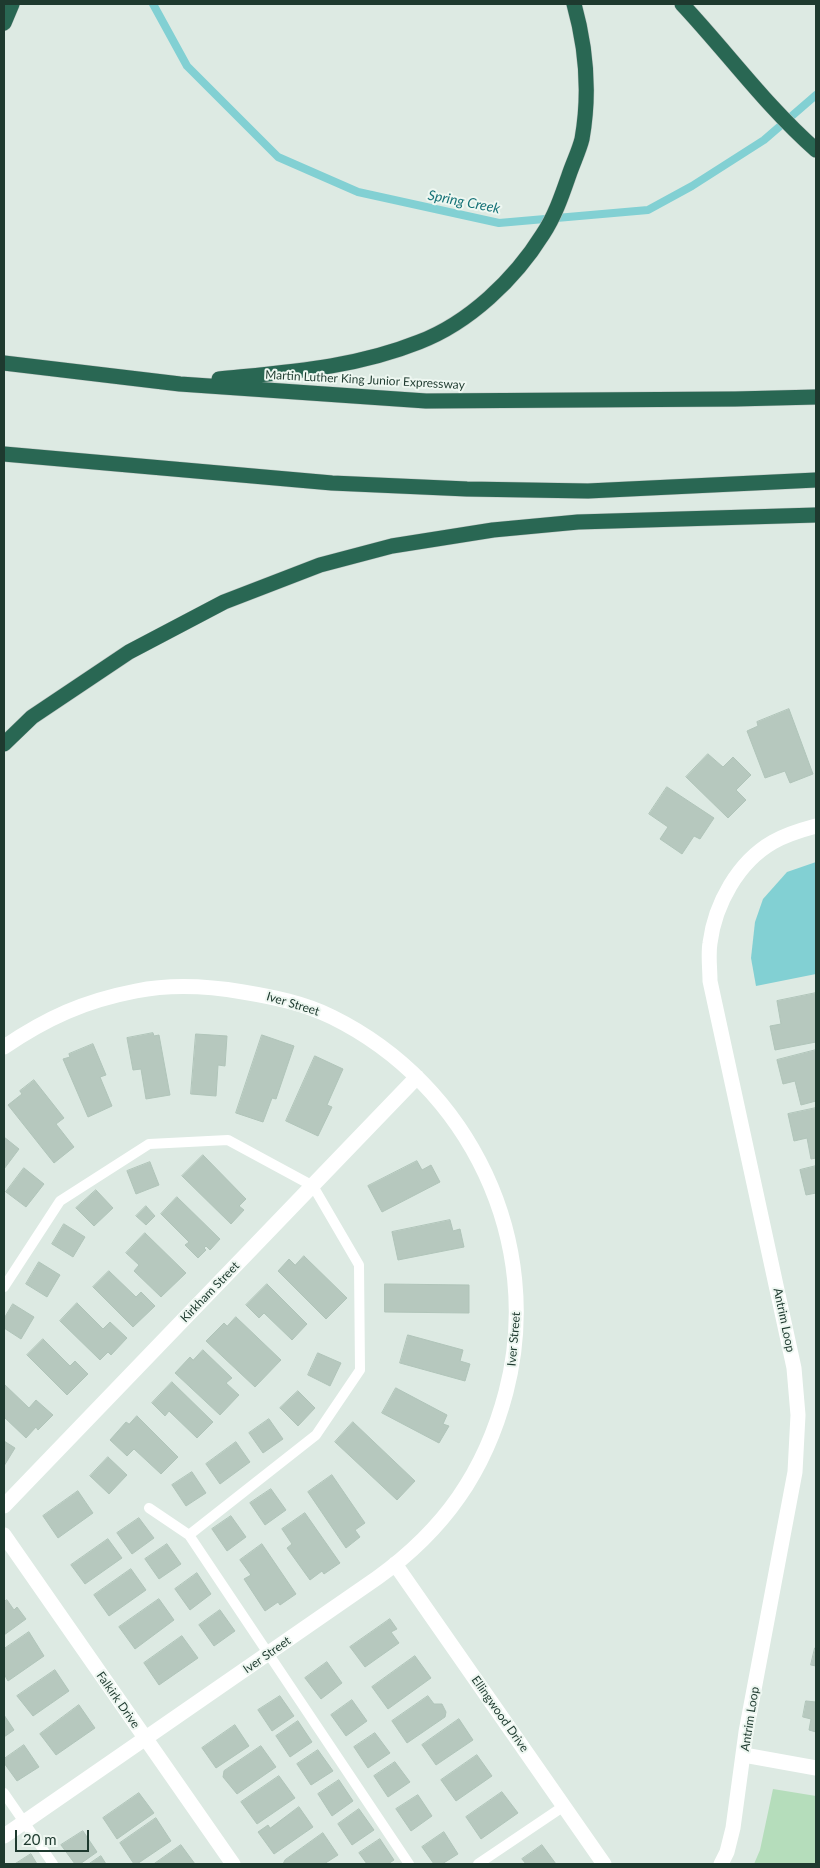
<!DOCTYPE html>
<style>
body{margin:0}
#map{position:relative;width:820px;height:1868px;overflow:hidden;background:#ddeae3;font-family:Lato,sans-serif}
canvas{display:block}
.frame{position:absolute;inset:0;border:5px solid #1e3a2f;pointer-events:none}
.scale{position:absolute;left:15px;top:1830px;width:74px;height:22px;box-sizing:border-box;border:2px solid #1e3a2f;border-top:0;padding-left:6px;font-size:15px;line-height:18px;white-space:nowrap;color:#1e3a2f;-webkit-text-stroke:4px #eef7f1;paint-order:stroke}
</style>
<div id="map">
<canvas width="820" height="1868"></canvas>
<div class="frame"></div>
<div class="scale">20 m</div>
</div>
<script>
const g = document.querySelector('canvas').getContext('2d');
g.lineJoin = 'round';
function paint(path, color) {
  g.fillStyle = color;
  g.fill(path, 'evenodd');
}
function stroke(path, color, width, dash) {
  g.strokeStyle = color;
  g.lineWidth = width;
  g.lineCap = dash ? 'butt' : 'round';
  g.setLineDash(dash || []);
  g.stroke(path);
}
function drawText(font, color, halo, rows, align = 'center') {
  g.font = font + ' Lato,sans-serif';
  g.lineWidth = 4;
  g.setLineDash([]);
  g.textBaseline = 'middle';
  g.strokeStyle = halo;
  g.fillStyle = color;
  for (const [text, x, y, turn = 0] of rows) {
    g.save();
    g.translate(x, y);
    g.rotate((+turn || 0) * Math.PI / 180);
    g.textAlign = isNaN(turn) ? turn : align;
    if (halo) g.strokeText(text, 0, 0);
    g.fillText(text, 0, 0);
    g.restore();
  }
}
paint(new Path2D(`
 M 773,1789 L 816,1796 L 816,1864 L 754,1864 L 760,1850 Z`), '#b5ddbb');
paint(new Path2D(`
 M 816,862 L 816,974 L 756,986 L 751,958 L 755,922 L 763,899 L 787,872 Z`), '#82d0d3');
stroke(new Path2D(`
 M 153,4 L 187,66 L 278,157 L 358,192 L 499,223 L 648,210 L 692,186 L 764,140 L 816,95`), '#82d0d3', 8);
const building = new Path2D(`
 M 789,709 L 813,774 L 790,783 L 785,771 L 765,778 L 747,731 L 758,726 L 757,722 Z
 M 708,754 L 723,767 L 733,757 L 751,775 L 736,790 L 746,800 L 728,818 L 686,777 Z
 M 667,787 L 714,818 L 700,839 L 694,836 L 682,854 L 660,839 L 668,827 L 649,814 Z
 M 816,993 L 816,1042 L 775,1050 L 770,1026 L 781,1024 L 777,1001 Z
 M 153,1033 L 154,1036 L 159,1035 L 170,1095 L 146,1099 L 141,1069 L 133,1070 L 127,1038 Z
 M 196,1034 L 227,1036 L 225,1066 L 218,1065 L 216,1096 L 191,1094 Z
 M 262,1035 L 294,1046 L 276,1099 L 272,1098 L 263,1122 L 236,1113 Z
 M 93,1044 L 106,1075 L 100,1077 L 112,1106 L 88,1117 L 63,1059 L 70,1057 L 69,1054 Z
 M 816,1050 L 816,1101 L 801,1105 L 795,1081 L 783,1084 L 777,1060 Z
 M 315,1056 L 343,1069 L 327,1105 L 332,1107 L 318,1136 L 286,1121 Z
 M 34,1080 L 64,1118 L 56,1124 L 74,1147 L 54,1163 L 8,1105 L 22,1094 L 20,1091 Z
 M 816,1108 L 816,1158 L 811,1159 L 807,1138 L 794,1141 L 788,1114 Z
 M 4,1137 L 19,1149 L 4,1169 Z
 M 203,1155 L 246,1199 L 239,1206 L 244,1210 L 231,1224 L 182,1176 Z
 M 417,1161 L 422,1170 L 431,1165 L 440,1182 L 382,1212 L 368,1186 Z
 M 150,1162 L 159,1185 L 136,1194 L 127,1171 Z
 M 816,1166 L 816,1193 L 806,1195 L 800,1170 Z
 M 24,1168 L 44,1184 L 26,1207 L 6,1192 Z
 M 96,1190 L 113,1208 L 94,1226 L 76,1208 Z
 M 177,1197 L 220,1239 L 210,1250 L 206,1246 L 204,1248 L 206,1250 L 198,1258 L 185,1245 L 189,1242 L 161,1214 Z
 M 146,1206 L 155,1216 L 146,1225 L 136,1216 Z
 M 450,1220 L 453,1231 L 460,1229 L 464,1247 L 398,1260 L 392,1232 Z
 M 64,1224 L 85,1237 L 73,1257 L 52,1244 Z
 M 145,1233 L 186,1273 L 161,1297 L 134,1271 L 139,1265 L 126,1253 Z
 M 304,1256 L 347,1298 L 326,1319 L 278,1271 L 289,1259 L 295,1265 Z
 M 39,1262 L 60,1275 L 47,1297 L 26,1284 Z
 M 109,1271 L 136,1297 L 141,1292 L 155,1306 L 133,1327 L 93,1287 Z
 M 267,1284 L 307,1324 L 292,1340 L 264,1313 L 259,1318 L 246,1305 Z
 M 385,1284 L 469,1285 L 469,1313 L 385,1312 Z
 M 77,1303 L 103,1329 L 110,1322 L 127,1338 L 111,1355 L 108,1352 L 100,1360 L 60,1321 Z
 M 13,1304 L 34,1317 L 21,1339 L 4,1328 L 4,1319 Z
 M 236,1317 L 281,1360 L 255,1387 L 206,1341 L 224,1323 L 227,1326 Z
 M 408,1335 L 463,1350 L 460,1361 L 470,1364 L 465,1381 L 400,1363 Z
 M 43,1339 L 70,1366 L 75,1361 L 88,1374 L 67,1395 L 27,1355 Z
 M 203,1350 L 232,1378 L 226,1383 L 239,1395 L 220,1415 L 175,1373 L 190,1357 L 193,1360 Z
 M 318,1353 L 341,1363 L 330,1386 L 308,1375 Z
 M 172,1382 L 213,1422 L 197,1438 L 169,1411 L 165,1416 L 152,1403 Z
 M 4,1384 L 29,1408 L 36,1400 L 53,1415 L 38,1430 L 36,1427 L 26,1438 L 4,1417 Z
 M 396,1388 L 447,1415 L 443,1424 L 449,1426 L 439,1443 L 382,1413 Z
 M 298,1391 L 315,1408 L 298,1426 L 280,1408 Z
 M 137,1416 L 178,1457 L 161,1474 L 134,1449 L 127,1456 L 110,1440 L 126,1422 L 129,1424 Z
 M 269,1419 L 283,1439 L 263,1453 L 249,1433 Z
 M 353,1422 L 415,1481 L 397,1500 L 335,1442 Z
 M 4,1441 L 15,1448 L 4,1466 Z
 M 236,1442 L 250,1462 L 220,1484 L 206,1464 Z
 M 108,1457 L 127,1475 L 109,1494 L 90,1476 Z
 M 192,1472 L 206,1493 L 186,1506 L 172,1485 Z
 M 332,1475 L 365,1523 L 355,1530 L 360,1537 L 346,1548 L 308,1492 Z
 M 271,1489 L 286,1510 L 265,1525 L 250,1503 Z
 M 78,1491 L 93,1513 L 58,1538 L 43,1516 Z
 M 305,1513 L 340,1563 L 324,1574 L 322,1571 L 310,1580 L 287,1548 L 292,1544 L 282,1529 Z
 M 231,1516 L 246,1537 L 227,1551 L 212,1529 Z
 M 139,1518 L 154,1538 L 132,1554 L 117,1533 Z
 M 108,1539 L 122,1558 L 85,1584 L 71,1565 Z
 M 167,1544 L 181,1564 L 159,1579 L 145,1559 Z
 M 262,1544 L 296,1594 L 280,1605 L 278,1602 L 265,1611 L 244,1579 L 251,1575 L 240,1560 Z
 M 131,1569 L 146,1590 L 109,1616 L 94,1595 Z
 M 197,1573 L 211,1594 L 190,1610 L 175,1589 Z
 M 159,1599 L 174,1620 L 135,1649 L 119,1627 Z
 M 7,1600 L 14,1610 L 17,1607 L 26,1619 L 4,1635 L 4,1602 Z
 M 220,1610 L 235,1631 L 214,1646 L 199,1625 Z
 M 390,1619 L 397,1629 L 391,1632 L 399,1643 L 365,1667 L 350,1647 Z
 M 29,1632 L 44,1656 L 8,1681 L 4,1674 L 4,1649 Z
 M 182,1636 L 198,1658 L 159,1685 L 144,1663 Z
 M 815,1648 L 816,1648 L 816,1666 L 811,1665 Z
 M 415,1656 L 431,1678 L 388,1709 L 372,1687 Z
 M 327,1662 L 342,1683 L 321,1699 L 305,1678 Z
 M 55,1670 L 69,1691 L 33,1716 L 17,1696 Z
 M 280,1696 L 294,1716 L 272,1731 L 258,1710 Z
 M 428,1696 L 434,1704 L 442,1704 L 446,1712 L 445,1717 L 407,1743 L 392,1721 Z
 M 352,1700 L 367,1721 L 346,1736 L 331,1715 Z
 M 806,1701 L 816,1702 L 816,1732 L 809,1730 L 811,1719 L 803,1717 Z
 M 79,1705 L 95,1728 L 56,1755 L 40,1734 Z
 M 4,1715 L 14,1730 L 4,1737 Z
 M 459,1719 L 473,1740 L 436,1765 L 422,1745 Z
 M 298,1721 L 312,1742 L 290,1757 L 276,1736 Z
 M 235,1725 L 249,1746 L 216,1768 L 202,1748 Z
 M 375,1733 L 390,1753 L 368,1768 L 354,1747 Z
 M 24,1745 L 39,1767 L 17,1781 L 4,1763 L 4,1759 Z
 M 261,1746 L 276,1767 L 237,1794 L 223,1777 L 224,1771 Z
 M 318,1750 L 333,1771 L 311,1785 L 297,1764 Z
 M 477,1755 L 492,1776 L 456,1801 L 441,1780 Z
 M 395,1762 L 410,1782 L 388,1797 L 374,1776 Z
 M 279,1776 L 295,1798 L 257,1824 L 241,1802 Z
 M 339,1780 L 353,1801 L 332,1816 L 318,1794 Z
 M 502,1792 L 518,1813 L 481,1839 L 466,1817 Z
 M 139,1793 L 154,1813 L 117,1839 L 103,1818 Z
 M 418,1795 L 432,1816 L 411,1831 L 396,1809 Z
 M 299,1807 L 313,1827 L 274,1854 L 258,1832 L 268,1825 L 270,1828 Z
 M 359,1809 L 374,1830 L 352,1845 L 338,1824 Z
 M 156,1818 L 171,1841 L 137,1864 L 134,1864 L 120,1843 Z
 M 83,1831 L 97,1852 L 80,1864 L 75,1864 L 61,1845 Z
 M 444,1832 L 458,1854 L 442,1864 L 434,1864 L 422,1847 Z
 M 323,1833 L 338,1855 L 324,1864 L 283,1864 L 285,1860 Z
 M 380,1839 L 394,1860 L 388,1864 L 367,1864 L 359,1853 Z
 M 181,1845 L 195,1864 L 154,1864 Z
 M 542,1845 L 556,1864 L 526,1864 L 522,1859 Z
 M 31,1854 L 37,1864 L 15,1864 Z
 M 101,1856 L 106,1864 L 89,1864 Z`);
paint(building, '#b6c8be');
stroke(building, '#b0c4b9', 1);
const highway = new Path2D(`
 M 682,4 C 727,52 766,106 816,150
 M 4,23 L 12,4
 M 4,363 L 180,384 L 426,401 L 735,399 L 816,397
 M 219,379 C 288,372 354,368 419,342 C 469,323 515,279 543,234 C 555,216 562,195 569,175 C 573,163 579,151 582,139 C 590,94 586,47 574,4
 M 4,454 L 332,483 L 467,489 L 588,491 L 816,480
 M 4,744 L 32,717 L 129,652 L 224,602 L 320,565 L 392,546 L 493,530 L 578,522 L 816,515`);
stroke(highway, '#bcc4c1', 16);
stroke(new Path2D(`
 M 4,1287 L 60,1201 L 149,1144 L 228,1140 L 313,1186 L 359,1265 L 360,1370 L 316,1435 L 189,1535
 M 149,1508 L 189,1535 L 409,1864
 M 4,1793 L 53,1864
 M 478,1864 L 564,1806`), '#fff', 10);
stroke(new Path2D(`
 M 4,1047 C 47,1018 84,1001 136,991 C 171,984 208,986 243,992 C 273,997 304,1003 332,1017 C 470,1085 545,1242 506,1392 C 485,1472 444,1530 377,1578 L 4,1836
 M 4,1506 L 417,1077
 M 4,1535 L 233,1864
 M 395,1564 L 604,1864
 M 744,1755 L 816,1768
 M 721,1864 L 727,1852 L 733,1828 L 746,1732 L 795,1472 L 798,1415 L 794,1368 L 710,981 C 710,969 708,955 710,943 C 715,904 738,862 773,842 C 787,834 801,830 816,826`), '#fff', 15);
stroke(highway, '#296753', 15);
drawText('12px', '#1e3a2f', '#eef7f1', [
 ["Martin Luther King Junior Expressway",365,380,3],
 ["Iver Street",293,1004,17],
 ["Kirkham Street",210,1292,-46],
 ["Antrim Loop",784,1320,78],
 ["Iver Street",514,1339,-85],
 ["Iver Street",267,1655,-35],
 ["Falkirk Drive",118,1700,55],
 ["Ellingwood Drive",500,1714,55],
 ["Antrim Loop",750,1719,-81]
]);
drawText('italic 14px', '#177378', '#eef7f1', [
 ["Spring Creek",464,202,11]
]);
</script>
